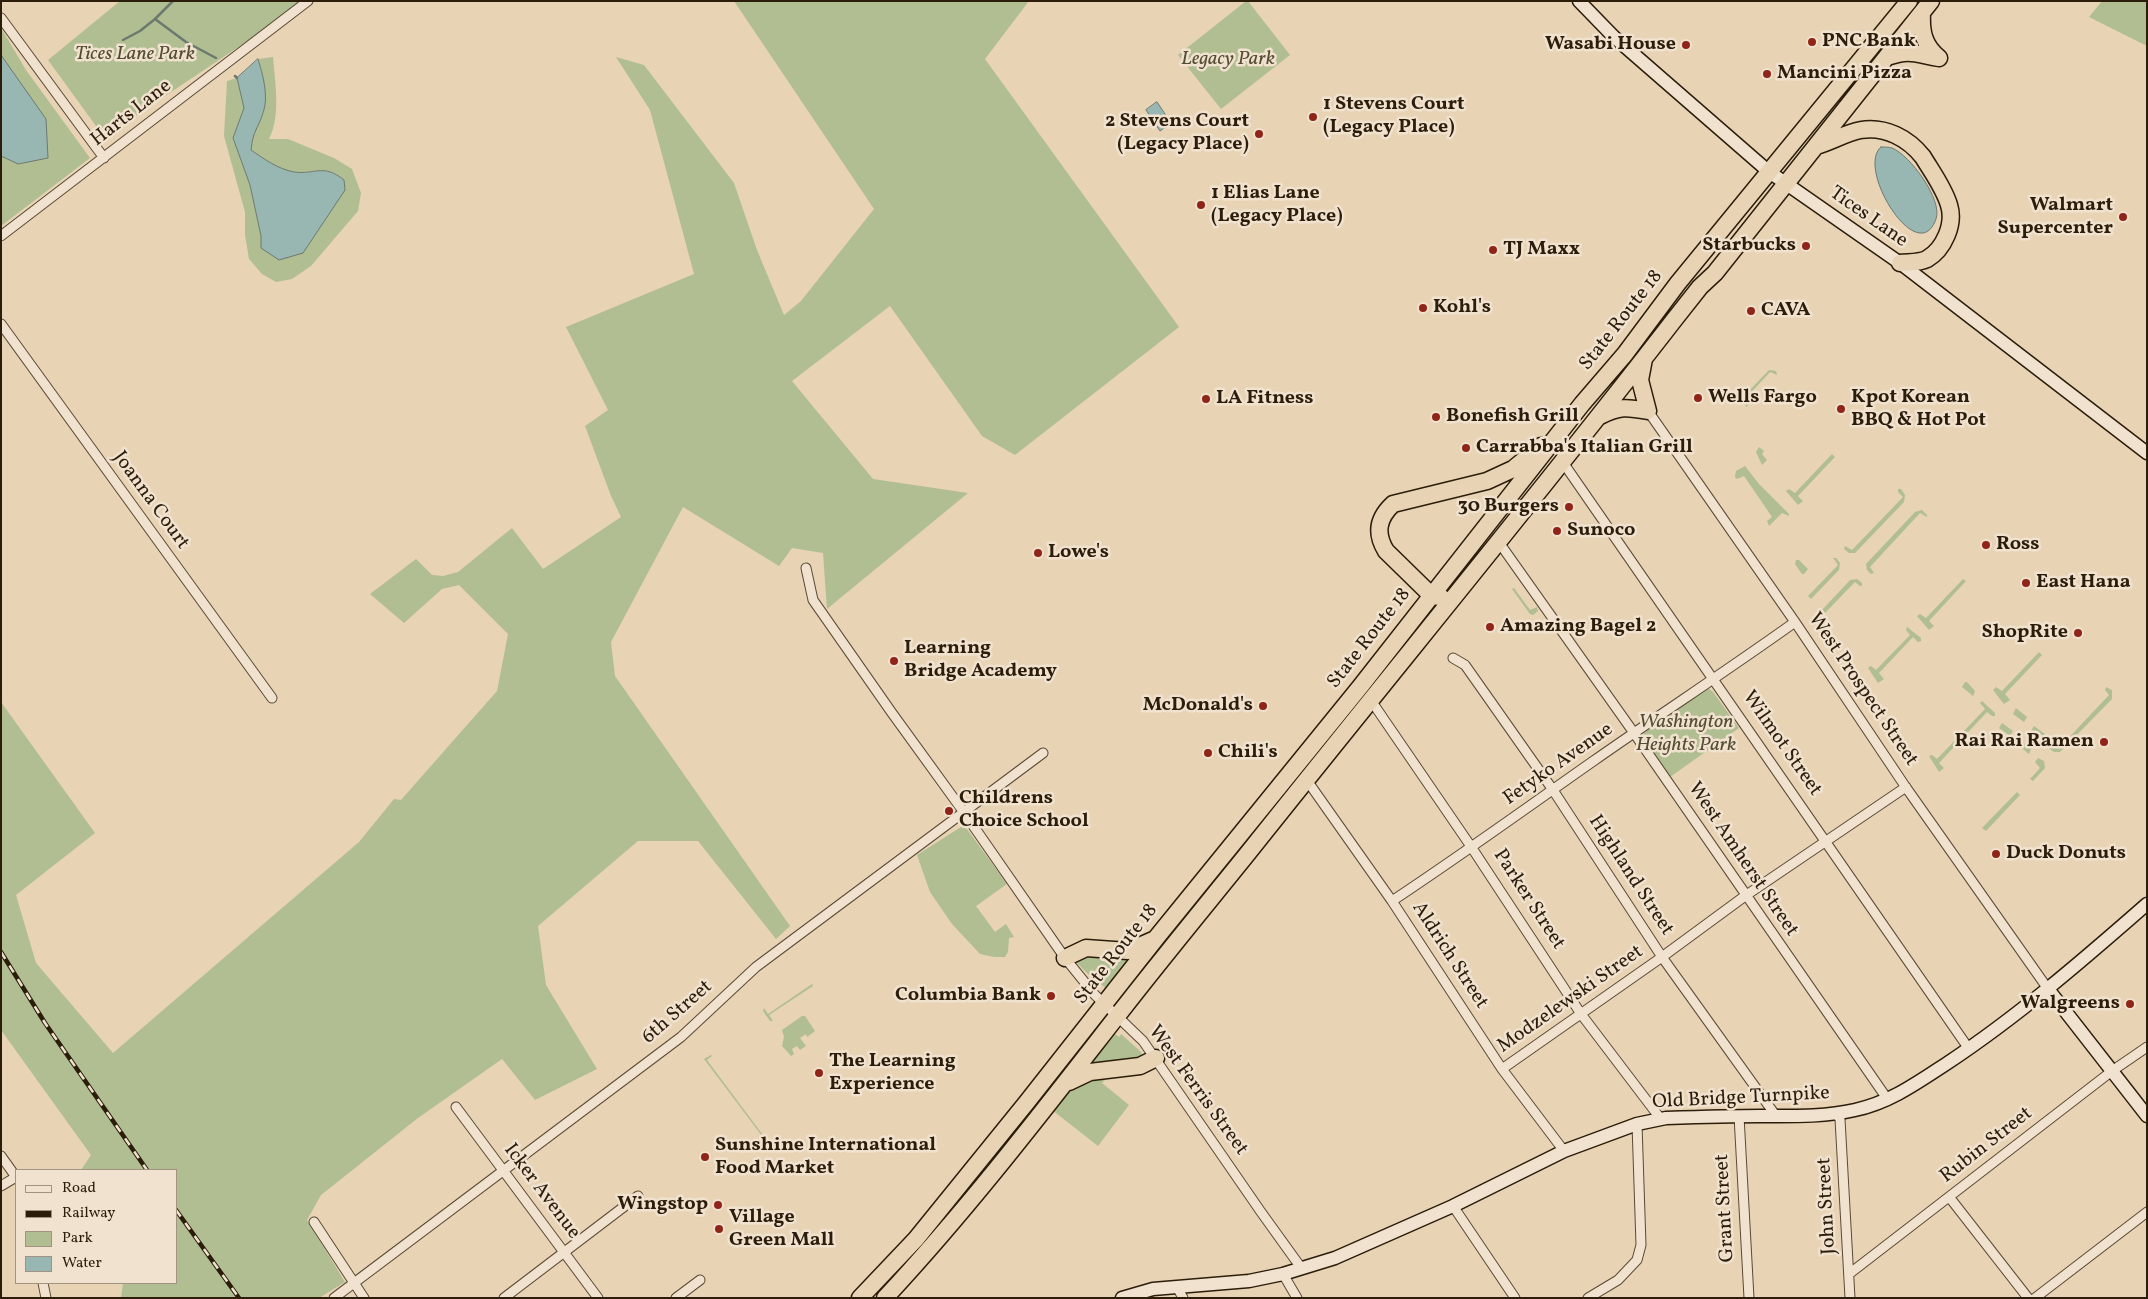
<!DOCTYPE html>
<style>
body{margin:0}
#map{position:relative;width:2148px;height:1299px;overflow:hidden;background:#e8d3b5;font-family:Vollkorn,serif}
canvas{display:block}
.frame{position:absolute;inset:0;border:2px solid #2b1d0a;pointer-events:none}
.legend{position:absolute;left:15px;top:1169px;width:162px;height:115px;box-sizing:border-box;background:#f0e2cf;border:1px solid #a19380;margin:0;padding:6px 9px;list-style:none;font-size:15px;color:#2b1d0a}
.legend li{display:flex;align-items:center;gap:10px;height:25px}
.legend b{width:25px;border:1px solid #a19380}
</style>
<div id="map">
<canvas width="2148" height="1299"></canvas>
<div class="frame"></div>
<ul class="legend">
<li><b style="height:6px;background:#f0e2cf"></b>Road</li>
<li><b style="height:6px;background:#2b1d0a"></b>Railway</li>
<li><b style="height:14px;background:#b0be92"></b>Park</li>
<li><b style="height:14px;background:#98b7b3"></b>Water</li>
</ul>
</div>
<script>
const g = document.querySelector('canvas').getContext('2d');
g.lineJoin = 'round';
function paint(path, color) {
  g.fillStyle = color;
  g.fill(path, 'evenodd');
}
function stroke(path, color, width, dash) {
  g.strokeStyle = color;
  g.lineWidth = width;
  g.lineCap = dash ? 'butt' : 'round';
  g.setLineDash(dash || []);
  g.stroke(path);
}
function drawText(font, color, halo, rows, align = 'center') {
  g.font = font + ' Vollkorn,serif';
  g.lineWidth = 5;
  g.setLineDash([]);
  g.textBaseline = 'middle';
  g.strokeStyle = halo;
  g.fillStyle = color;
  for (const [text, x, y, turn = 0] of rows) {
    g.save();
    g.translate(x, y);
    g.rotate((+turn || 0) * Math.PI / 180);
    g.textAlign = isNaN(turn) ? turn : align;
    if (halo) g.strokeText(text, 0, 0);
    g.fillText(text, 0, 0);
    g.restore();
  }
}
paint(new Path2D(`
 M 120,1 L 307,1 L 104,137 L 48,60 Z
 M 734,1 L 1029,1 L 985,59 L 1179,327 L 1015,455 L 982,436 L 890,306 L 792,381 L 873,479 L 968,493 L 827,609 L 823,553 L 792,548 L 779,566 L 683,507 L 611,642 L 615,676 L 790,926 L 776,939 L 698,841 L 638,841 L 538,926 L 546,985 L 597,1069 L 535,1100 L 502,1059 L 418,1118 L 321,1195 L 307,1220 L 345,1282 L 319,1298 L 121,1298 L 123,1283 L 176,1283 L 176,1170 L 81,1170 L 91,1155 L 1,1030 L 1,702 L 95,833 L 16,895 L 36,963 L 113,1053 L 359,842 L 394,799 L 401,800 L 497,691 L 508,634 L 459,585 L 442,589 L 404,623 L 370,594 L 416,559 L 432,575 L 443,576 L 458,572 L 512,528 L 543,569 L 621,517 L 611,496 L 585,426 L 608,410 L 566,327 L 694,274 L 650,110 L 616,57 L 644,65 L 734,183 L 757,250 L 784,315 L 801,301 L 874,209 Z
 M 1246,1 L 1248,1 L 1290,55 L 1221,109 L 1178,55 Z
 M 2102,1 L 2147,1 L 2147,46 L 2089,17 Z
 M 1,28 L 26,70 L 90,158 L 1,226 Z
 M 273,57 C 275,83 281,116 269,139 L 288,139 L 334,158 L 352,169 L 361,193 L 358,211 L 311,266 L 292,279 L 276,282 L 262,274 L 249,259 L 245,235 L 245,212 L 224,136 L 227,81 L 237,78 L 244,108 L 233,138 L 250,185 L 261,236 L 261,248 L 345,190 L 344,180 C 326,165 317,173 296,172 C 280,171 264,159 251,150 L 253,133 L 264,112 L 262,71 L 258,59 Z
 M 1769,370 L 1776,371 L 1777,375 L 1770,372 L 1747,397 L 1751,403 L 1746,407 L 1743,397 Z
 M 1759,447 L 1764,451 L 1762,454 L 1767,460 L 1762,465 L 1756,452 Z
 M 1832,454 L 1835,457 L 1798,496 L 1803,501 L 1798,505 L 1786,491 L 1789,489 L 1795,493 Z
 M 1745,466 L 1759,484 L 1789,514 L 1789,516 L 1782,513 L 1769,526 L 1767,521 L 1772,517 L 1744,476 L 1737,479 L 1735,477 L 1736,471 Z
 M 1898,489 L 1901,489 L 1905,495 L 1904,502 L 1855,553 L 1849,553 L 1844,549 L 1845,546 L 1852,550 L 1903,497 L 1898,492 Z
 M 1922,510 L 1927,515 L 1927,517 L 1920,513 L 1870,567 L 1874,573 L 1871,574 L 1867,570 L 1866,564 L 1915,512 Z
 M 1833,558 L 1836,558 L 1840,563 L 1839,570 L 1811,599 L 1808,596 L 1838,565 Z
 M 1796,560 L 1799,560 L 1808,569 L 1804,574 L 1802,574 L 1795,564 Z
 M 1857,579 L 1862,583 L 1862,586 L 1860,586 L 1855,582 L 1825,613 L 1822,610 L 1850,580 Z
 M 1963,579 L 1966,581 L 1929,621 L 1934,626 L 1929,630 L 1917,616 L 1920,614 L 1926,618 Z
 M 1514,588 L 1530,610 L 1537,607 L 1538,611 L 1533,615 L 1530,614 L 1512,589 Z
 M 1907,627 L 1921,638 L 1921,641 L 1918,642 L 1913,637 L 1879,673 L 1884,679 L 1878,683 L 1868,668 L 1871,666 L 1876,670 L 1910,635 L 1906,630 Z
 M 2039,652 L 2042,655 L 2005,694 L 2010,700 L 2004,704 L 1993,690 L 1996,687 L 2002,691 Z
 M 1965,682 L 1967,682 L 1975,691 L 1973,696 L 1962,687 Z
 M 2106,687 L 2112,690 L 2112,699 L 2060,752 L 2054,752 L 2050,749 L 2050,746 L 2054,742 L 2060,747 L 2109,695 L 2105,690 Z
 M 1708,688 L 1713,692 L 1739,728 L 1670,777 L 1643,739 L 1644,733 Z
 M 1982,701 L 1995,713 L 1995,716 L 1992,716 L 1987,712 L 1939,763 L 1944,768 L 1939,772 L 1929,756 L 1932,755 L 1937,759 L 1985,709 L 1980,703 Z
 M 2016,708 L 2027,717 L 2024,722 L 2013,714 Z
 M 2002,723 L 2013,731 L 2010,736 L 1999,728 Z
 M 2034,726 L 2045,734 L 2042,739 L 2031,731 Z
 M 2020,740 L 2031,749 L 2029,754 L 2018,745 Z
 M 2038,758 L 2044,761 L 2045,768 L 2033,781 L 2030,779 L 2040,768 L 2035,762 Z
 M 2017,792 L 2020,795 L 1986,831 L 1982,828 Z
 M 964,825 L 1007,884 L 976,906 L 995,932 L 1006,924 L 1014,937 L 1009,938 L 1008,952 L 1005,957 L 994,957 L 980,954 L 952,924 L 930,892 L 917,855 Z
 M 1080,955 L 1130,956 L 1106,988 L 1094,980 L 1076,962 L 1075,960 Z
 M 812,984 L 813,986 L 769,1015 L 773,1021 L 770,1021 L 763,1011 L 764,1008 L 768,1014 Z
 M 802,1016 L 805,1016 L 815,1031 L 807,1037 L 806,1034 L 800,1038 L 806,1046 L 800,1050 L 797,1046 L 792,1049 L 794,1054 L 791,1056 L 782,1046 L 784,1037 L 782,1030 Z
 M 1114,1033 L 1119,1037 L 1121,1034 L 1140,1051 L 1142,1054 L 1139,1059 L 1091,1065 L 1092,1060 Z
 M 711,1055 L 712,1056 L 707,1060 L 774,1150 L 781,1146 L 774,1152 L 704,1059 Z
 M 1108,1077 L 1102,1083 L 1129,1105 L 1098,1146 L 1052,1110 L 1070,1089 L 1079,1082 Z`), '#b0be92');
const water = new Path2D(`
 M 1,55 L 46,119 L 48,158 L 18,164 L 1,156 Z
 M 258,59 C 263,75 269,97 263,113 C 258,129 253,130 251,150 C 264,159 278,169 294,172 C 315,175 323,163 344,180 L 345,190 L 303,253 L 279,260 L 261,248 L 261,236 L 250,185 L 233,138 L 244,108 L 237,78 Z
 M 1157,102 L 1171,123 L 1160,131 L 1146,110 Z
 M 1881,147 C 1884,147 1889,147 1892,148 C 1910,155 1943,200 1936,219 C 1918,270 1855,168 1881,147 Z`);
paint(water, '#98b7b3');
stroke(water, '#6c796f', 1);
stroke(new Path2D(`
 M 173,1 L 155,19 L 186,42 L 216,58
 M 123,40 L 140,31 L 155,19
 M 235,76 L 237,78`), '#6c796f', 2.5);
const street = new Path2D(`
 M 1,18 L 104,158
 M 1,236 L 308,1
 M 1,324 L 272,698
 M 1648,411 L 1795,622 L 1905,786 L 2048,989
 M 1562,461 L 1969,1049
 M 1498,541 L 1634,733 L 1888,1100
 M 806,568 L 813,600 L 892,713 L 963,811 L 1065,958 L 1095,995 L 1143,1041 L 1261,1212 L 1302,1269
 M 1453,658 L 1465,665 L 1477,682 L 1553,790 L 1662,957 L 1776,1116
 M 1370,699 L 1472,848 L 1581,1014 L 1660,1118
 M 1306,779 L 1392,901 L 1502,1069 L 1564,1151
 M 1392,901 C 1460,856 1525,809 1592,762 C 1659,715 1728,670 1795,622
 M 1502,1069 L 1662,957 L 1745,896 L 1906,787
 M 456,1107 L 598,1298
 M 1836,1113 L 1840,1119 L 1850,1298
 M 1739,1116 L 1749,1298
 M 1,1156 L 16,1177
 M 1,1186 L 16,1177
 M 1950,1198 L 2028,1298
 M 1453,1206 L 1515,1298
 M 314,1222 L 364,1298
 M 1283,1274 L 1297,1298
 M 1849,1274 L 2112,1071 L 2147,1047
 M 43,1283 L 46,1298
 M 1177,1287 L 1183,1298
 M 334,1298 L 681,1037 L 756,967 L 1043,753
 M 504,1298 L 638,1196
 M 676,1298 L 700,1280
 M 1588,1298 L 1618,1280 L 1637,1260 L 1641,1245 L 1637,1124
 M 2035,1298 L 2147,1212`);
const secondary = new Path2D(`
 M 1579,1 L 1614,37 L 1768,171 L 1900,263 L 2147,453
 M 2048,989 L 2147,1116
 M 1122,1298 L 1153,1289 L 1249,1281 L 1283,1274 L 1335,1258 L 1453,1206 L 1564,1151 L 1637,1124 L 1666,1118 C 1697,1117 1729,1116 1761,1116 C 1792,1116 1824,1117 1855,1110 C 1889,1103 1917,1083 1946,1064 C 2017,1017 2082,961 2147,904`);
const highway = new Path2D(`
 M 1922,13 C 1921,32 1924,46 1939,58
 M 1887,57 C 1911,49 1915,54 1939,58
 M 1816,146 C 1831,142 1845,133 1861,130 C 1885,126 1908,138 1923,157 C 1932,172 1944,188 1949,205 C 1955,224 1944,249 1927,259 C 1919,263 1909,262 1900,263
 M 1600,416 C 1619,406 1627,407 1648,411 L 1640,380 L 1644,359
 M 1441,597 L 1432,596 L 1386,551 C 1375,533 1378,518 1393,504 L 1487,481 L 1513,469 L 1541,446
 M 1065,958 L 1086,948 L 1128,951 L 1153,940
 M 1069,1082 L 1090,1072 L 1140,1066 L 1156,1058
 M 860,1298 L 916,1239 L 1027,1102 L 1157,937 L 1360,687 L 1582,404 L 1625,354 L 1678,283 L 1909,1
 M 885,1298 C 968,1209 1043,1111 1118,1015 C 1159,962 1202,910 1244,858 C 1387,678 1534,501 1674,320 L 1700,287 L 1715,273 L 1931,1`);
stroke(street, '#5a4a35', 11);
stroke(secondary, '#2b1d0a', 15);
stroke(highway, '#2b1d0a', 19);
stroke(street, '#f0e2cf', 9);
stroke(secondary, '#f0e2cf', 12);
stroke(highway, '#e8d3b5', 16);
const rail = new Path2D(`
 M 1,952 L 45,1023 L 147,1170
 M 176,1210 L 239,1298`);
stroke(rail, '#2b1d0a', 4.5);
stroke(rail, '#f0e2cf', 2.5, [8]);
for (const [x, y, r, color] of [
 [1812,42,5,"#8f2418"],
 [1686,45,5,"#8f2418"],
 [1767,74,5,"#8f2418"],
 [1313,117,5,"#8f2418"],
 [1259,134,5,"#8f2418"],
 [1201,205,5,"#8f2418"],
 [2123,217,5,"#8f2418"],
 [1806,246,5,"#8f2418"],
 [1493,250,5,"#8f2418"],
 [1423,308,5,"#8f2418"],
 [1751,311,5,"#8f2418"],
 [1698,398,5,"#8f2418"],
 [1206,399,5,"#8f2418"],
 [1841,409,5,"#8f2418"],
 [1436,417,5,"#8f2418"],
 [1466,448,5,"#8f2418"],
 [1569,507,5,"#8f2418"],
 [1557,531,5,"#8f2418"],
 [1986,545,5,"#8f2418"],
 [1038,553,5,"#8f2418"],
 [2026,583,5,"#8f2418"],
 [1490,627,5,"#8f2418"],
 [2078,633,5,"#8f2418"],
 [894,661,5,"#8f2418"],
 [1263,706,5,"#8f2418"],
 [2104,742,5,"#8f2418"],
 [1208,753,5,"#8f2418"],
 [949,811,5,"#8f2418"],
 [1996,854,5,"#8f2418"],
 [1051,996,5,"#8f2418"],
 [2130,1004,5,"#8f2418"],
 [819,1073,5,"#8f2418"],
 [705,1157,5,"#8f2418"],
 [718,1205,5,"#8f2418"],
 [719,1229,5,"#8f2418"]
]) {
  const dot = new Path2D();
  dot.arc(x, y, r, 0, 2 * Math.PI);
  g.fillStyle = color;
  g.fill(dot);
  stroke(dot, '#f0e2cf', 2);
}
drawText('bold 20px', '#2b1d0a', '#f0e2cf', [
 ["PNC Bank",1822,42],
 ["Wasabi House",1676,45,"right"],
 ["Mancini Pizza",1777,74],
 ["1 Stevens Court",1323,105],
 ["(Legacy Place)",1323,128],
 ["2 Stevens Court",1249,122,"right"],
 ["(Legacy Place)",1249,145,"right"],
 ["1 Elias Lane",1211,194],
 ["(Legacy Place)",1211,217],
 ["Walmart",2113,206,"right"],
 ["Supercenter",2113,229,"right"],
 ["Starbucks",1796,246,"right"],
 ["TJ Maxx",1503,250],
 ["Kohl's",1433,308],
 ["CAVA",1761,311],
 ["Wells Fargo",1708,398],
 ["Kpot Korean",1851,398],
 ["BBQ & Hot Pot",1851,421],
 ["LA Fitness",1216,399],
 ["Bonefish Grill",1446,417],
 ["Carrabba's Italian Grill",1476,448],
 ["30 Burgers",1559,507,"right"],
 ["Sunoco",1567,531],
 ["Ross",1996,545],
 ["Lowe's",1048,553],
 ["East Hana",2036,583],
 ["Amazing Bagel 2",1500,627],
 ["ShopRite",2068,633,"right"],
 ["Learning",904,649],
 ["Bridge Academy",904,672],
 ["McDonald's",1253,706,"right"],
 ["Rai Rai Ramen",2094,742,"right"],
 ["Chili's",1218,753],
 ["Childrens",959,799],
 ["Choice School",959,822],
 ["Duck Donuts",2006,854],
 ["Columbia Bank",1041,996,"right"],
 ["Walgreens",2120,1004,"right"],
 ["The Learning",829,1062],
 ["Experience",829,1085],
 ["Sunshine International",715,1146],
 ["Food Market",715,1169],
 ["Wingstop",708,1205,"right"],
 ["Village",729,1218],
 ["Green Mall",729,1241]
], 'left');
drawText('italic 20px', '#534d33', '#f0e2cf', [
 ["Tices Lane Park",135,55],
 ["Legacy Park",1228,60],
 ["Washington",1686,723],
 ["Heights Park",1686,746]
]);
drawText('20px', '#2b1d0a', '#f0e2cf', [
 ["Harts Lane",132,114,-38],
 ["Tices Lane",1868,218,35],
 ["State Route 18",1622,321,-52],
 ["Joanna Court",150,501,54],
 ["State Route 18",1370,639,-52],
 ["West Prospect Street",1862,690,56],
 ["Wilmot Street",1781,744,55],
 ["Fetyko Avenue",1559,765,-35],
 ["West Amherst Street",1742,860,56],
 ["Highland Street",1630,876,57],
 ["Parker Street",1528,900,57],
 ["State Route 18",1117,955,-52],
 ["Aldrich Street",1449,956,57],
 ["Modzelewski Street",1571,1000,-35],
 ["6th Street",678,1013,-41],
 ["West Ferris Street",1197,1091,54],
 ["Old Bridge Turnpike",1741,1099,-3],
 ["Rubin Street",1987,1146,-38],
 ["Icker Avenue",541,1192,53],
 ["John Street",1828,1206,-93],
 ["Grant Street",1726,1208,-93]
]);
</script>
